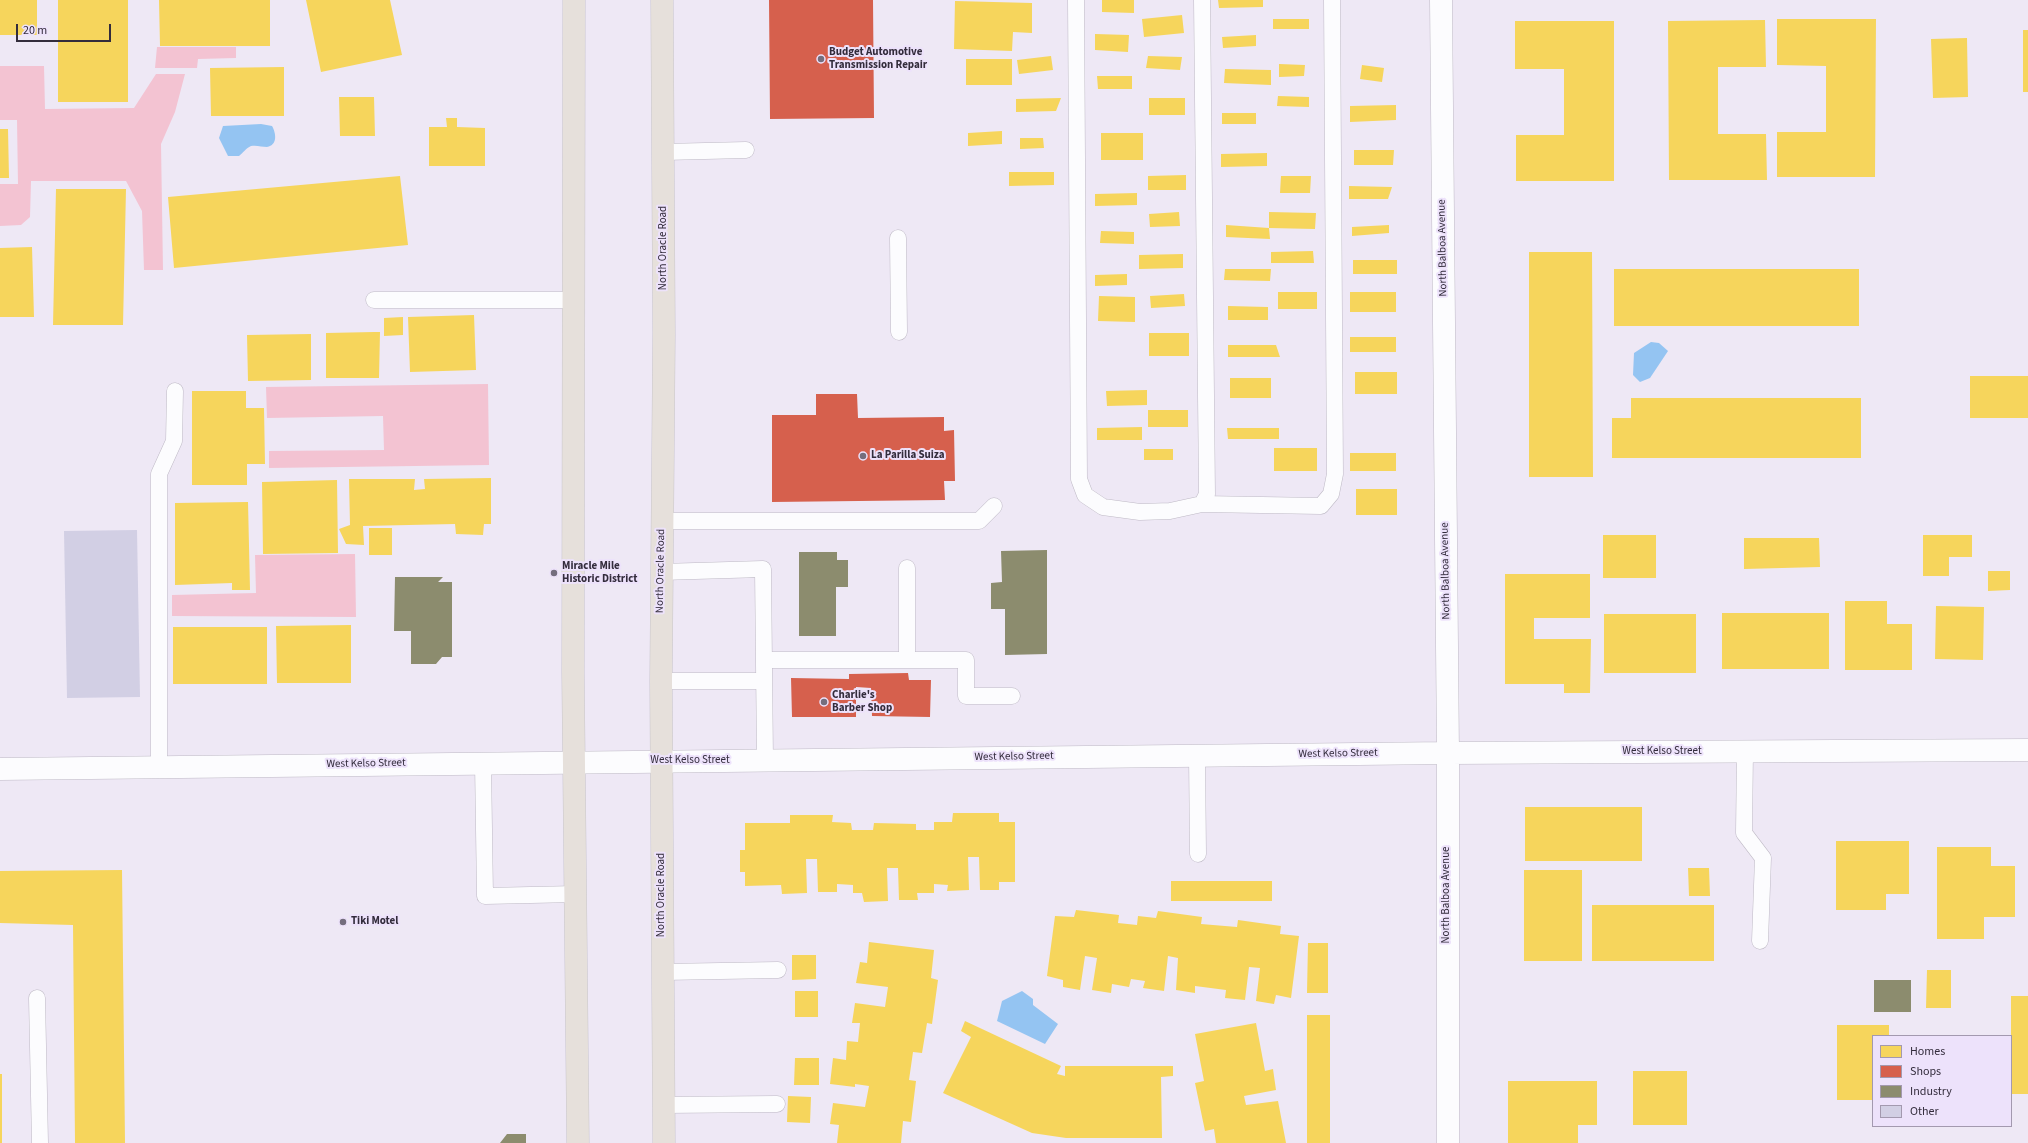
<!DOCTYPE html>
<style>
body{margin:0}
#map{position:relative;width:2028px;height:1143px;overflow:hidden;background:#eee8f5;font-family:"Source Sans 3",sans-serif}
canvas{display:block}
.legend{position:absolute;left:1872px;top:1035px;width:140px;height:92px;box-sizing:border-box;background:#ede2fb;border:1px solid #a399af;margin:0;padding:5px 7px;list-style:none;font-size:12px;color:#332c3c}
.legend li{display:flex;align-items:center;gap:8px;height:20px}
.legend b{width:20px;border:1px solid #a399af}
.scale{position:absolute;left:16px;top:24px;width:95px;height:18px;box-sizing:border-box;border:2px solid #332c3c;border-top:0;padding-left:5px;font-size:12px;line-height:14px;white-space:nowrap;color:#332c3c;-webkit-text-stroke:3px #ede2fb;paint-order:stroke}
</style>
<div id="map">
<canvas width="2028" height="1143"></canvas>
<ul class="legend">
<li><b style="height:11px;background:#f6d55c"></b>Homes</li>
<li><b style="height:11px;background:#d6604d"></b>Shops</li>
<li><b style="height:11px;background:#8c8c6e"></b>Industry</li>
<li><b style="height:11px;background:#d2cfe4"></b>Other</li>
</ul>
<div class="scale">20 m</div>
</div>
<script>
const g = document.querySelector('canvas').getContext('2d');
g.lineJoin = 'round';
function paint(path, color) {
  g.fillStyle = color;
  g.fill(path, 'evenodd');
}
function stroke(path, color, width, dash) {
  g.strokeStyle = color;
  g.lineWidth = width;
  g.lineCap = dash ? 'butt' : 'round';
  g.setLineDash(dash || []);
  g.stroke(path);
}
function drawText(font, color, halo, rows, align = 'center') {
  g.font = font + ' "Source Sans 3",sans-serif';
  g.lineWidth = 4;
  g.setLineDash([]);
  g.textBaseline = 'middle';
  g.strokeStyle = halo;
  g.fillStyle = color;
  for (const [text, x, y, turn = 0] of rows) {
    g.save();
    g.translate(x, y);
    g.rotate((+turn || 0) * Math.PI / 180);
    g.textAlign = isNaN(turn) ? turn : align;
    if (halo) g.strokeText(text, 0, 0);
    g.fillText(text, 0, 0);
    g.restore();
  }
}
paint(new Path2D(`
 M 157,47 L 236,47 L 236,58 L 198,59 L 197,68 L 155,68 Z
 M 0,66 L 44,66 L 45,109 L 134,108 L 156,74 L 185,74 L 175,112 L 161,144 L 163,270 L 144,270 L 142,211 L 126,181 L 31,181 L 30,217 L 21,225 L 0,226 L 0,184 L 18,184 L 17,120 L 0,120 Z
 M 488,384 L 489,465 L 269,468 L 269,451 L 384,450 L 383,416 L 267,418 L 266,387 Z
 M 355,554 L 356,617 L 172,616 L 172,595 L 256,593 L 255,555 Z`), '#f3c3d2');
paint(new Path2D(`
 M 261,124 L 272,126 C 276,133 278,145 267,147 C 262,147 257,145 251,146 C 246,148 243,153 239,156 L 228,156 L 219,138 L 223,126 Z
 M 1651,342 L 1659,343 L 1668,351 L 1650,378 L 1640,382 L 1633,375 L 1634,353 Z
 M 1022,991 L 1033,999 L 1033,1005 L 1058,1024 L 1045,1044 L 997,1021 L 1002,1001 Z`), '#94c4f2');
paint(new Path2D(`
 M 0,0 L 37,0 L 37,35 L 0,35 Z
 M 58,0 L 128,0 L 128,102 L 58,102 Z
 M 159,0 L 270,0 L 270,46 L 160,46 Z
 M 306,0 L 390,0 L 402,55 L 321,72 Z
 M 1102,0 L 1134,0 L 1134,13 L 1102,12 Z
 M 1218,0 L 1263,0 L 1263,7 L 1219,8 Z
 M 955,1 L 1032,3 L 1032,33 L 1013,32 L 1012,51 L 954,49 Z
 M 1182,15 L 1184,33 L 1144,37 L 1142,19 Z
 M 1273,19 L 1309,19 L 1309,29 L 1273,29 Z
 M 1777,19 L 1876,19 L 1875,177 L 1777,177 L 1777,132 L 1826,132 L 1826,66 L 1777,65 Z
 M 1765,20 L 1766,67 L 1718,67 L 1718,134 L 1766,134 L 1767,180 L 1669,180 L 1668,21 Z
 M 1515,21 L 1614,21 L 1614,181 L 1516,181 L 1516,135 L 1564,135 L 1564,69 L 1515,69 Z
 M 2023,30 L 2028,30 L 2028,92 L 2023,92 Z
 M 1095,34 L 1129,35 L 1128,52 L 1095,50 Z
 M 1256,35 L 1256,46 L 1223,48 L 1222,37 Z
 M 1967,38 L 1968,97 L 1933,98 L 1931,39 Z
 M 1051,56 L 1053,70 L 1019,74 L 1017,60 Z
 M 1148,56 L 1182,57 L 1180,70 L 1146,68 Z
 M 966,59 L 1012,59 L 1012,85 L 966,85 Z
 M 1279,64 L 1305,65 L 1304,76 L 1279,77 Z
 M 1362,65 L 1384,68 L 1382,82 L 1360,79 Z
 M 284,67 L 284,116 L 211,116 L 210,68 Z
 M 1225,69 L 1271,70 L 1271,85 L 1224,83 Z
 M 1097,76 L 1132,76 L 1132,89 L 1098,89 Z
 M 1278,96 L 1309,97 L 1309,107 L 1277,106 Z
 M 339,97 L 374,97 L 375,136 L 340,136 Z
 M 1061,98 L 1056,111 L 1016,112 L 1016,99 Z
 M 1149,98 L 1185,98 L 1185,115 L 1149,115 Z
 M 1396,105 L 1396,120 L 1350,122 L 1350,106 Z
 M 1222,113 L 1256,113 L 1256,124 L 1222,124 Z
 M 446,118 L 457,118 L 457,127 L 485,128 L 485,166 L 429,166 L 429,127 L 447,127 Z
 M 0,129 L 8,129 L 9,178 L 0,178 Z
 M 1002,131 L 1002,144 L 968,146 L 968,133 Z
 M 1101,133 L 1143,133 L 1143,160 L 1101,160 Z
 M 1020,138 L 1043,138 L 1044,148 L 1020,149 Z
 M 1354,150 L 1394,150 L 1393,165 L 1354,165 Z
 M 1267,153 L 1267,166 L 1221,167 L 1221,154 Z
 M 1009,172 L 1054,172 L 1054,185 L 1009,186 Z
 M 1186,175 L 1186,190 L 1148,190 L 1148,176 Z
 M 400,176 L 408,245 L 174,268 L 168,197 Z
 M 1281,176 L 1311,176 L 1310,193 L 1280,193 Z
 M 1349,186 L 1392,187 L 1388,199 L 1349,199 Z
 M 56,189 L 126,189 L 123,325 L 53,325 Z
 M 1137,193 L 1137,205 L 1095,206 L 1095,194 Z
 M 1179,212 L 1180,226 L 1150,227 L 1149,214 Z
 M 1269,212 L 1316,213 L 1315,229 L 1269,228 Z
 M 1226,225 L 1269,228 L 1270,239 L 1226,237 Z
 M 1389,225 L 1389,233 L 1352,236 L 1352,227 Z
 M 1101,231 L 1134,232 L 1134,244 L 1100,243 Z
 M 32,247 L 34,317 L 0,317 L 0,248 Z
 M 1313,251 L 1314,263 L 1271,263 L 1271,252 Z
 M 1529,252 L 1592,252 L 1593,477 L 1529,477 Z
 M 1183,254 L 1183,268 L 1139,269 L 1139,255 Z
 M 1353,260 L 1397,260 L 1397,274 L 1353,274 Z
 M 1225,269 L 1271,269 L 1270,281 L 1224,280 Z
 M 1614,269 L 1859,269 L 1859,326 L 1614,326 Z
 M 1127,274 L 1127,285 L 1095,286 L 1095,275 Z
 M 1278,292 L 1317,292 L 1317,309 L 1278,309 Z
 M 1350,292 L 1396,292 L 1396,312 L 1350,312 Z
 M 1184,294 L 1185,306 L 1151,308 L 1150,296 Z
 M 1099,296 L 1135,297 L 1135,322 L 1098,321 Z
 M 1228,306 L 1268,307 L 1268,320 L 1228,320 Z
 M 474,315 L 476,370 L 410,372 L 408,317 Z
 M 403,317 L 403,335 L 384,336 L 384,318 Z
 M 374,332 L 380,332 L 379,378 L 326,378 L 326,333 Z
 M 1149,333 L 1189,333 L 1189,356 L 1149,356 Z
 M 311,334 L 311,380 L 248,381 L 247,335 Z
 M 1350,337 L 1396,337 L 1396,352 L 1350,352 Z
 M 1228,345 L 1276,345 L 1280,357 L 1228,357 Z
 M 1355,372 L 1397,372 L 1397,394 L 1355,394 Z
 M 1970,376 L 2028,376 L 2028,418 L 1970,418 Z
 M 1230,378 L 1271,378 L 1271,398 L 1230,398 Z
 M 1147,390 L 1147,405 L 1107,406 L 1106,391 Z
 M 192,391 L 246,391 L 246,408 L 264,408 L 265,464 L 247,464 L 247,485 L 192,485 Z
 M 1631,398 L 1861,398 L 1861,458 L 1612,458 L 1612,418 L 1631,418 Z
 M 1148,410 L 1188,410 L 1188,427 L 1148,427 Z
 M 1142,427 L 1142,440 L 1097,440 L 1097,428 Z
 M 1227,428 L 1279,428 L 1279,439 L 1228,439 Z
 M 1274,448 L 1317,448 L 1317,471 L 1274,471 Z
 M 1144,449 L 1173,449 L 1173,460 L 1144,460 Z
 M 1350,453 L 1396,453 L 1396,471 L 1350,471 Z
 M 491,478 L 491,524 L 484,524 L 483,535 L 456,534 L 455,524 L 363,526 L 364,545 L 346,544 L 339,529 L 350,525 L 349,479 L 415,479 L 414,490 L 425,489 L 424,479 Z
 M 337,480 L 338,553 L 263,554 L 262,482 Z
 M 1356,489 L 1397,489 L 1397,515 L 1356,515 Z
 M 248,502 L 250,590 L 232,590 L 232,583 L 175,585 L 175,503 Z
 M 369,528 L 392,528 L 392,555 L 369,555 Z
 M 1603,535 L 1656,535 L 1656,578 L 1603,578 Z
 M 1923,535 L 1972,535 L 1972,557 L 1949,557 L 1949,576 L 1923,576 Z
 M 1744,538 L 1819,538 L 1820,567 L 1744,569 Z
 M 1988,571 L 2010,571 L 2010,590 L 1988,591 Z
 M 1505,574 L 1590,574 L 1590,618 L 1534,618 L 1534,639 L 1591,639 L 1590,693 L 1564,693 L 1564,684 L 1505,684 Z
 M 1845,601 L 1887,601 L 1887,624 L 1912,624 L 1912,670 L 1845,670 Z
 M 1936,606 L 1984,607 L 1983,660 L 1935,659 Z
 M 1722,613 L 1829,613 L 1829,669 L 1722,669 Z
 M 1604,614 L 1696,614 L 1696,673 L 1604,673 Z
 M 351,625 L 351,683 L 277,683 L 276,626 Z
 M 173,627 L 267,627 L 267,684 L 173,684 Z
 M 1525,807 L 1642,807 L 1642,861 L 1525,861 Z
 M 953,813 L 999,813 L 999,822 L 1015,822 L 1015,882 L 999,882 L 999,890 L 980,890 L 979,857 L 968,857 L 969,890 L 947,891 L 948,885 L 934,884 L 934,893 L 917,893 L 918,900 L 899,900 L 898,868 L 887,868 L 888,901 L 864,902 L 862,893 L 853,893 L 853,885 L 837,884 L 837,892 L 818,892 L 817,859 L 806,859 L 807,893 L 782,894 L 781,885 L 745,886 L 745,872 L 740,872 L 740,850 L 745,850 L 745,823 L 790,823 L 790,815 L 833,815 L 832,822 L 851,823 L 852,830 L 873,830 L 874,823 L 916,824 L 916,830 L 934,830 L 934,822 L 952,822 Z
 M 1836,841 L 1909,841 L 1909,894 L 1886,894 L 1886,910 L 1836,910 Z
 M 1937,847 L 1991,847 L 1991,866 L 2015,866 L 2015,917 L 1984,917 L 1984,939 L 1937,939 Z
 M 1688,868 L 1709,868 L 1710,896 L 1689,896 Z
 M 122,870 L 125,1143 L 75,1143 L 73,925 L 0,923 L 0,871 Z
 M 1524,870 L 1582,870 L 1582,961 L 1524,961 Z
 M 1171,881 L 1272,881 L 1272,901 L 1171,901 Z
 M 1592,905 L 1714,905 L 1714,961 L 1592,961 Z
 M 1076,910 L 1119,915 L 1118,923 L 1137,925 L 1138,916 L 1156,918 L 1158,911 L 1202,917 L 1201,924 L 1237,927 L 1238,920 L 1281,926 L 1280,934 L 1299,936 L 1291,998 L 1276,995 L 1274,1004 L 1256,1001 L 1260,968 L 1249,967 L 1245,1000 L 1225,998 L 1226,990 L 1195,986 L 1195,993 L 1176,990 L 1178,958 L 1168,956 L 1164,991 L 1143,988 L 1145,981 L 1131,979 L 1129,987 L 1112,984 L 1111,993 L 1092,990 L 1097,958 L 1085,956 L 1080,990 L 1063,987 L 1063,980 L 1047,976 L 1055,916 L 1074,917 Z
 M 869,942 L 934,950 L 931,978 L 938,980 L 932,1024 L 927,1023 L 922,1053 L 913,1052 L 909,1080 L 916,1081 L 911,1122 L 903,1121 L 901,1143 L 837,1143 L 839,1125 L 830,1124 L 833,1103 L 865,1107 L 869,1086 L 855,1084 L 855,1087 L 830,1084 L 833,1058 L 846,1060 L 847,1041 L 858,1042 L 860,1023 L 852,1023 L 855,1003 L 885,1007 L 888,987 L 856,983 L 860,962 L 867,963 Z
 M 1308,943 L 1328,943 L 1328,993 L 1307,993 Z
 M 792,955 L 816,955 L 816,979 L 792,980 Z
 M 1927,970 L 1951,970 L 1951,1008 L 1926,1008 Z
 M 795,991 L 818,991 L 818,1017 L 795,1017 Z
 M 2011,996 L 2028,996 L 2028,1094 L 2011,1094 Z
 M 1307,1015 L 1330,1015 L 1330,1143 L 1307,1143 Z
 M 965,1021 L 1061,1066 L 1057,1074 L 1065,1076 L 1065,1066 L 1173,1066 L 1173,1076 L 1161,1077 L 1162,1138 L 1066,1138 L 1032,1133 L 943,1093 L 971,1037 L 961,1031 Z
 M 1256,1023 L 1265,1071 L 1273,1069 L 1276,1090 L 1244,1096 L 1246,1105 L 1278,1101 L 1286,1143 L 1216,1143 L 1214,1129 L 1205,1131 L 1195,1083 L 1204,1081 L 1195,1034 Z
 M 1837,1025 L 1889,1025 L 1889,1036 L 1873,1036 L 1872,1100 L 1837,1100 Z
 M 795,1058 L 819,1058 L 819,1085 L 794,1085 Z
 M 1633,1071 L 1687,1071 L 1687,1125 L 1633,1125 Z
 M 0,1074 L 2,1074 L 2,1143 L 0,1143 Z
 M 1508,1081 L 1597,1081 L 1597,1125 L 1578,1125 L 1578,1143 L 1508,1143 Z
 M 788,1096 L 811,1097 L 810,1123 L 787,1122 Z`), '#f6d55c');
paint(new Path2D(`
 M 769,0 L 873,0 L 874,118 L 770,119 Z
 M 816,394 L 857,394 L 858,418 L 944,417 L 944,431 L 954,430 L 955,481 L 944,481 L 945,500 L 772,502 L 772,415 L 816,415 Z
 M 908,673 L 909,680 L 931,680 L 930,717 L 872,716 L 871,688 L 856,687 L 856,717 L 792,717 L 791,678 L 849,679 L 849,674 Z`), '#d6604d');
paint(new Path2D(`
 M 1047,550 L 1047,654 L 1005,655 L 1005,609 L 991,609 L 991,583 L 1002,582 L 1001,551 Z
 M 799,552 L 837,552 L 837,560 L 848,560 L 848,587 L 836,587 L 836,636 L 799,636 Z
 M 395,577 L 443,577 L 438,582 L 452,582 L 452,657 L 442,657 L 436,664 L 411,664 L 411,631 L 394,631 Z
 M 1874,980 L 1911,980 L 1911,1012 L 1874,1012 Z
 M 507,1134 L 526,1134 L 526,1143 L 500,1143 Z`), '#8c8c6e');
paint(new Path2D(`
 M 137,530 L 140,697 L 67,698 L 64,531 Z`), '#d2cfe4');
const service = new Path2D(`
 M 1076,0 L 1079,479 L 1085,495 L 1103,507 L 1140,512 L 1170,511 L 1202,504 L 1207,494 L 1202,0
 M 664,152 L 746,150
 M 898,238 L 899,332
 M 374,300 L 574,300
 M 1202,504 L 1321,506 L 1331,494 L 1335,474 L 1332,0
 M 662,521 L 979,521 L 994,506
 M 907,568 L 907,660
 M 661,572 L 763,569 L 765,760
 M 764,660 L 966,660 L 966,696 L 1012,696
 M 661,681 L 764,681
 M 1745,751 L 1744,833 L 1763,858 L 1760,941
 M 1197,755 L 1198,854
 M 483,763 L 485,896 L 576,894
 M 159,767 L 159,474 L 174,441 L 175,391
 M 663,972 L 778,970
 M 37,998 L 40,1143
 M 663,1105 L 777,1104`);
const minor = new Path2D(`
 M 1441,0 L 1448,753 L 1448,1143
 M 0,769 L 1448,753 L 2028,750`);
const primary = new Path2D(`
 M 574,0 L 573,672 L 578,1143
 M 662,0 L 664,334 L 661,681 L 664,1143`);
stroke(service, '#beb9c5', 17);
stroke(minor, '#beb9c5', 23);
stroke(primary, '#c8c5cc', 23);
stroke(service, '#fcfcfe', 16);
stroke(minor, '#fcfcfe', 22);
stroke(primary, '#e6e0db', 22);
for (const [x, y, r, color] of [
 [821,59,4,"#746e7d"],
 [863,456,4,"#746e7d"],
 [554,573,4,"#746e7d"],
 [824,702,4,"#746e7d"],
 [343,922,4,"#746e7d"]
]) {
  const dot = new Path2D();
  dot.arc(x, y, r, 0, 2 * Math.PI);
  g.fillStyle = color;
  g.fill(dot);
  stroke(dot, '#ede2fb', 1.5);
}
drawText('bold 11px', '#332c3c', '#ede2fb', [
 ["Budget Automotive",829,53],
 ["Transmission Repair",829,66],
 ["La Parilla Suiza",871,456],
 ["Miracle Mile",562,567],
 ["Historic District",562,580],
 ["Charlie's",832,696],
 ["Barber Shop",832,709],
 ["Tiki Motel",351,922]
], 'left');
drawText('11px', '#332c3c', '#ede2fb', [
 ["North Oracle Road",664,248,-90],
 ["North Balboa Avenue",1443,248,-91],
 ["North Oracle Road",661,571,-89],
 ["North Balboa Avenue",1446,571,-91],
 ["West Kelso Street",1662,752],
 ["West Kelso Street",1338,754,-1],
 ["West Kelso Street",1014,757,-1],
 ["West Kelso Street",690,761],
 ["West Kelso Street",366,764,-1],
 ["North Oracle Road",662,895,-90],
 ["North Balboa Avenue",1447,895,-90]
]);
</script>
